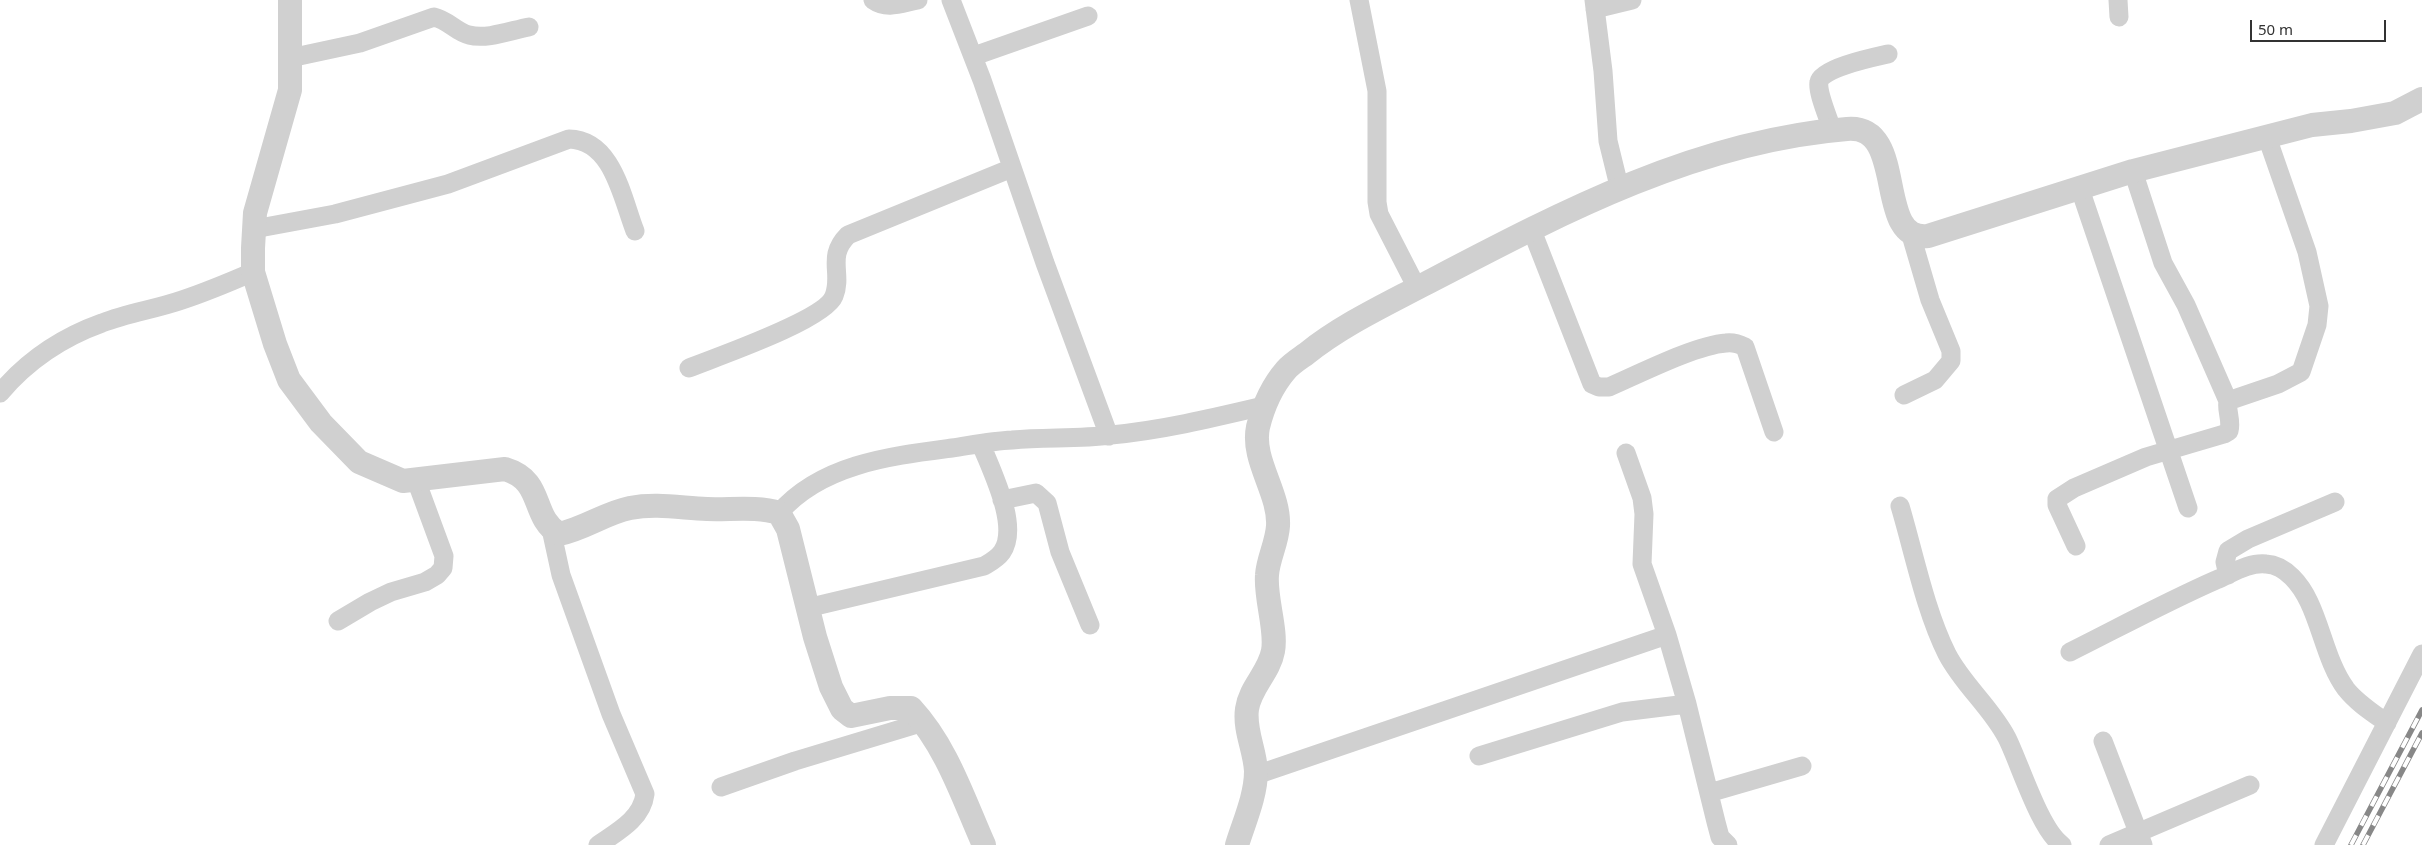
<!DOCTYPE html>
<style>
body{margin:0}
#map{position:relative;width:2422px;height:845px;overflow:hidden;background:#fff;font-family:"Noto Sans",sans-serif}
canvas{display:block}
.scale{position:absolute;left:2250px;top:20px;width:136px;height:22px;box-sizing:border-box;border:2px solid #333;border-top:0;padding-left:6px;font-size:15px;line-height:18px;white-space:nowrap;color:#333;-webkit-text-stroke:4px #fff;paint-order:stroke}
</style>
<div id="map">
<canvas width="2422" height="845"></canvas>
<div class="scale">50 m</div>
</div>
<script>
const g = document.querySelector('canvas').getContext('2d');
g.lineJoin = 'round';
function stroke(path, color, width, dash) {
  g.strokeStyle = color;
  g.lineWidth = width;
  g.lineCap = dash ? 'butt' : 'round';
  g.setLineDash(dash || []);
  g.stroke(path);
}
stroke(new Path2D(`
 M 873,0 C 887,10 902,3 918,0
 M 951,0 L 982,80 L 1045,263 L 1109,436
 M 1359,0 L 1377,91 L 1377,202 L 1379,214 L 1417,288
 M 1594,0 L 1603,71 L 1608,141 L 1620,190
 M 2118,0 L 2119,17
 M 1595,9 L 1632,0
 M 974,56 L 1088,16
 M 290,58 L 360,43 L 434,17 C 448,20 456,32 469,35 C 487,40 512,30 529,27
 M 1832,130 C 1829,119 1817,93 1819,82 C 1821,68 1875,57 1888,54
 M 2133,171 L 2163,263 L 2186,305 L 2228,401
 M 2079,186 L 2188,508
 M 1531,228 L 1592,384 L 1599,387 L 1609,387 C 1639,374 1696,345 1726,343 C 1733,342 1739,344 1745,347 L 1774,432
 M 254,229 L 335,214 L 448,184 L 569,139 C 613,140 622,198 635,231
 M 689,368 C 716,357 825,320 834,296 C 843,273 826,257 848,235 L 1012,168
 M 0,393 C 27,361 63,337 102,323 C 128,313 156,309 182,300 C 206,292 230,282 253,272
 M 1904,395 L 1935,380 L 1951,361 L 1951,351 L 1930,300 L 1911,235
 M 1626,453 L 1642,498 L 1644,514 L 1642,564 L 1667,635
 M 1002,500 L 1036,493 L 1047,503 L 1060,552 L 1090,625
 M 1900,506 C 1914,553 1925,610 1947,654 C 1963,685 1991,707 2007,738 C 2020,764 2040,830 2062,845
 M 779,513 C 821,464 891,456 952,448 C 972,445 992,441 1012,440 C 1045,437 1078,439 1111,435 C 1163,430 1213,418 1264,406
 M 551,529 L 561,575 L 611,714 L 645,794 C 642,819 617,832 598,845
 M 2076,546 L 2057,505 L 2057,499 L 2074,488 L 2146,457 L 2224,434 L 2229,431 C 2232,420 2226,411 2228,401 L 2278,384 L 2301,372 L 2317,325 L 2319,306 L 2307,252 L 2267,137
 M 2228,575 L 2225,562 L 2228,551 L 2248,539 L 2335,502
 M 807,608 L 984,566 C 991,562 997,559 1002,552 C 1020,526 991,470 981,444
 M 338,621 L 370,602 L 391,592 L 425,582 L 437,575 L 443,568 L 444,556 L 416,480
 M 2070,652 C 2118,628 2166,602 2216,580 C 2231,574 2249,562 2266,564 C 2286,565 2301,585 2309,602 C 2322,629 2328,665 2346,689 C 2357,703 2373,713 2387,723
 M 2103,741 L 2143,845
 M 1479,756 L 1622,712 L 1687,704
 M 1256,775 L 1667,635 L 1687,704 L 1716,822 L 1720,837 L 1728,845
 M 721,787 L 795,761 L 924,722
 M 1709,793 L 1802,766
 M 2109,845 L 2250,785
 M 2324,845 L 2422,654`), '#d0d0d0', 19);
stroke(new Path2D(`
 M 290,0 L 290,90 L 255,213 L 253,248 L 253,272 L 275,344 L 289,380 L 321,423 L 359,462 L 403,481 L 505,469 C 545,481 530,516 559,534 C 584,529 605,513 630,508 C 656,503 681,508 707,509 C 730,510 757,506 779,513 L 788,529 L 815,637 L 831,687 L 842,709 L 851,716 L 890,708 L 911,708 C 947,747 963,798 984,845
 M 1237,845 C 1244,822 1256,796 1256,771 C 1255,750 1244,730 1247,709 C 1250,687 1269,673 1273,651 C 1277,630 1265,598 1267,575 C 1268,559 1277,543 1278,526 C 1280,493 1251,460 1258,427 C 1263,407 1273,385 1286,370 C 1291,364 1299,359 1306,354 C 1341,326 1381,307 1421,286 C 1555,216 1694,141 1847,129 C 1909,124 1873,242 1928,236 L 2133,171 L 2312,125 L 2351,121 L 2395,113 L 2422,99`), '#d0d0d0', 24);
const rail = new Path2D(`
 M 2351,845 L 2422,710
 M 2363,845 L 2422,733`);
stroke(rail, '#888', 5.5);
stroke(rail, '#fff', 4, [11]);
</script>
